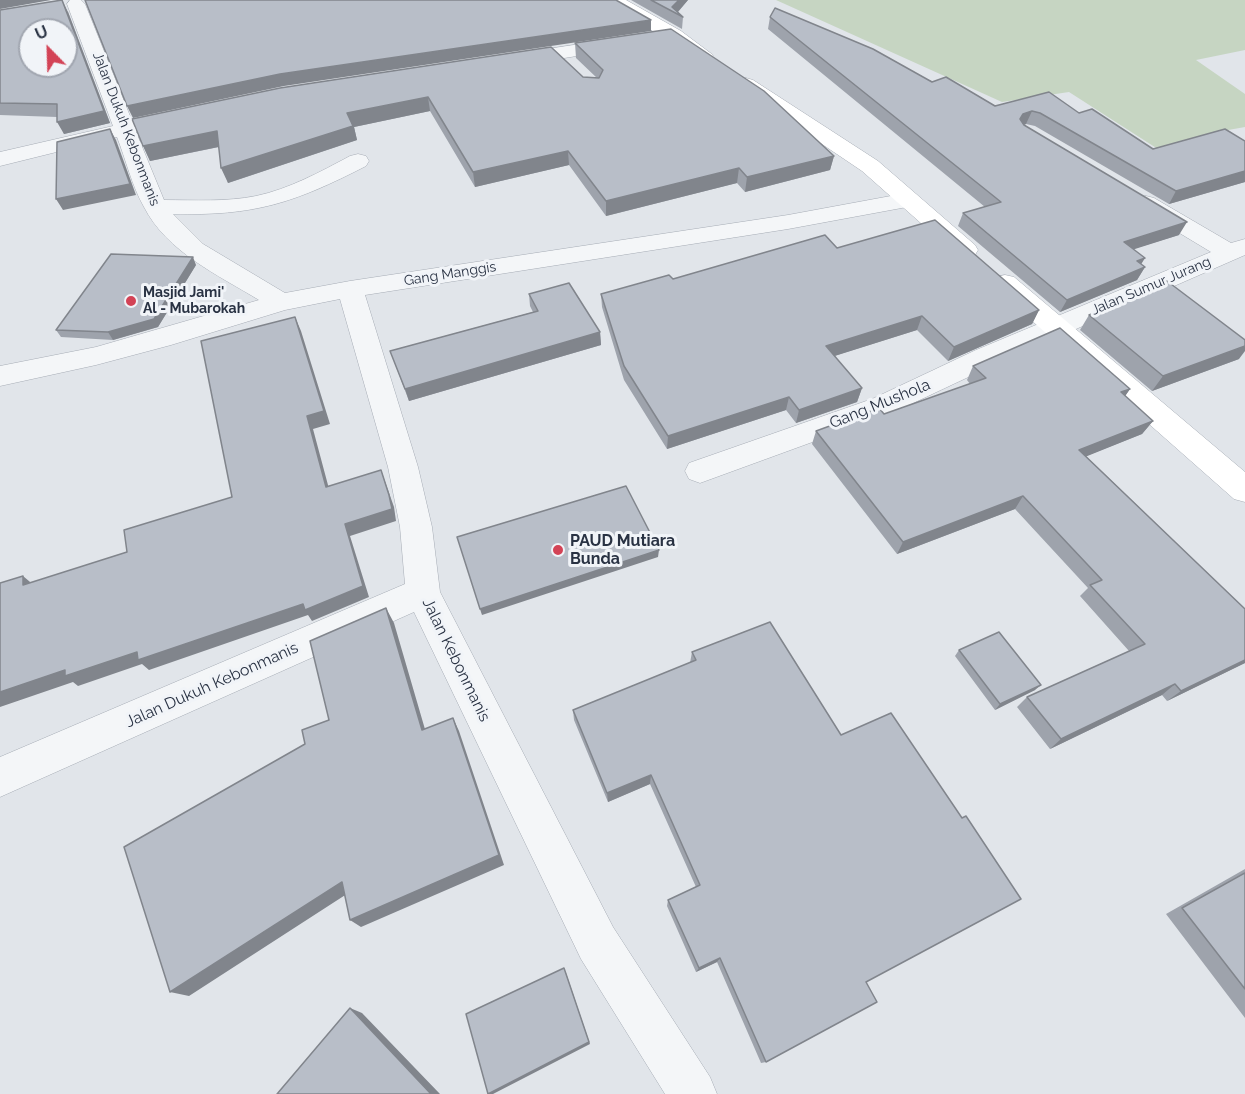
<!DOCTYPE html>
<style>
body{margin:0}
#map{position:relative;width:1245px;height:1094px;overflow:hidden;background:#e1e5ea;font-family:Raleway,sans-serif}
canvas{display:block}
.north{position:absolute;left:18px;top:18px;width:60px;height:60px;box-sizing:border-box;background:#f1f4f8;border:2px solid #a1a6b0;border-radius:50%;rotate:337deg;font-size:16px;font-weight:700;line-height:24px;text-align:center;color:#293243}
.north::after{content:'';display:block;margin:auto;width:21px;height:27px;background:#d34356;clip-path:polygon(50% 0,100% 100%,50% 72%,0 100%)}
</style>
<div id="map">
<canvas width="1245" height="1094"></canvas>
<div class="north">U</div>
</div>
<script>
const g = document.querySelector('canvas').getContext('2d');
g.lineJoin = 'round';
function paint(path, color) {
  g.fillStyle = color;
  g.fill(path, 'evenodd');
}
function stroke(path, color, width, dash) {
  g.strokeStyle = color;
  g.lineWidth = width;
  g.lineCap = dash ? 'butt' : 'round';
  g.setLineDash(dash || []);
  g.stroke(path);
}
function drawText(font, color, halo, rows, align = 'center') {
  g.font = font + ' Raleway,sans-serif';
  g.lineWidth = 6;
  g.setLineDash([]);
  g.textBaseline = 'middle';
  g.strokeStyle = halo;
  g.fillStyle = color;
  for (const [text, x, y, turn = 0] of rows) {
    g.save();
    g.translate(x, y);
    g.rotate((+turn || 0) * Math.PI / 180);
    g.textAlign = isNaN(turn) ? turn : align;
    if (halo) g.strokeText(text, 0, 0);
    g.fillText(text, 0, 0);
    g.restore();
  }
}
paint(new Path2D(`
 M 776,0 L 1245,0 L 1245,50 L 1196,60 L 1245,94 L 1245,127 L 1217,132 L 1161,151 L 1069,92 L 1002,102 Z`), '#c6d5c2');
const minor = new Path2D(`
 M 70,0 L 81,0 L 85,4 L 132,121 L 179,110 L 186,112 L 189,116 L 186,120 L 136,132 L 164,200 C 195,200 226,202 256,196 C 289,189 320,172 350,156 L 358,154 L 366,156 L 369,161 L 366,166 C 294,203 255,216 173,214 L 203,244 L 285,293 L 350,281 L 788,215 L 907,193 L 915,195 L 918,200 L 915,205 L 907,207 L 788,229 L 365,295 L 418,467 L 432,527 L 440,592 L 613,927 L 710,1077 L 717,1094 L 665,1094 L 581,959 L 414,612 L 0,797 L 0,757 L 405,584 L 400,527 L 388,467 L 340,299 L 285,310 L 171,345 L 96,365 L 0,386 L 0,366 L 96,347 L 259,300 C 218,275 167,252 144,207 C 132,186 126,160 117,137 L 0,166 L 0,152 L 113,126 L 67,4 Z
 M 620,38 L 627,40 L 629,44 L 627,48 L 514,66 L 507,64 L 505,60 L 507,56 L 514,54 Z
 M 1146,196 L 1154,198 L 1231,243 L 1245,239 L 1245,255 L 996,364 L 892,413 L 711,479 L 700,483 L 689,479 L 685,471 L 689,463 L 872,399 L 976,350 L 1211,252 L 1138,208 L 1134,203 L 1138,198 Z`);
const secondary = new Path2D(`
 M 604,0 L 626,0 L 681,31 L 713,55 L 711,59 L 697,59 Z
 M 746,78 L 753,80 L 878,161 L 975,245 L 978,250 L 975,255 L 966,257 L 957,255 L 862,171 L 739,88 L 736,84 L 739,80 Z
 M 1005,275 L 1014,277 L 1245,472 L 1245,502 L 1234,499 L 996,289 L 992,283 L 996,277 Z`);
stroke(minor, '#a6acb5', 1);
stroke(secondary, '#a6acb5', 1);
paint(minor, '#f4f6f8');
paint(secondary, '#fff');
paint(new Path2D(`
 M 631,0 L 688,0 L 678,12 L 683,17 L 682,29 Z
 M 0,10 L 68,12 L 110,123 L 64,134 L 57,117 L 0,115 Z
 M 770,17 L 995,106 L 1079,113 L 1153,149 L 1245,141 L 1245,182 L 1169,204 L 1035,126 L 1026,124 L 1024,125 L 1179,235 L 1133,249 L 1141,264 L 1145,267 L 1137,280 L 1060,312 L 958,226 L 963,213 L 985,207 L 768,29 Z
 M 575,43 L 834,156 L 830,170 L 745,192 L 737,183 L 606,216 L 569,165 L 475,187 L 430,111 L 354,127 L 357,140 L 228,183 L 219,147 L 150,161 L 132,119 L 583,77 L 597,78 L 576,58 Z
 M 837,248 L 1039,310 L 1032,324 L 948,361 L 917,330 L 834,356 L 862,388 L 857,402 L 796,423 L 786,410 L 667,449 L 624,380 L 602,307 L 601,294 Z
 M 196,265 L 158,327 L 113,340 L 61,337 L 56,330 Z
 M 529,294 L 600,332 L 601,345 L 409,401 L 390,351 L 533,312 L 530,306 Z
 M 1089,315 L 1239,359 L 1152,391 L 1080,330 Z
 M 973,366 L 1130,389 L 1125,396 L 1153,421 L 1142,434 L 1086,456 L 1245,609 L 1245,663 L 1167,701 L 1162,695 L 1050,749 L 1017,707 L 1027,697 L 1129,651 L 1080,596 L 1088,588 L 1015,509 L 897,554 L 812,444 L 816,431 L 884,414 L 970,384 L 967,380 Z
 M 959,650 L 1035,690 L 995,710 L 955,656 Z
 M 692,652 L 866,982 L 766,1062 L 761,1063 L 717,962 L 696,972 L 667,906 L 668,900 L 696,887 L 650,784 L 608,802 L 574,720 L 573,710 L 690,663 Z
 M 1245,869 L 1245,1018 L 1166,914 Z`), '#9ea3ac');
paint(new Path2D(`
 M 0,0 L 51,0 L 0,9 Z
 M 62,0 L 68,12 L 110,123 L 64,134 L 57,122 Z
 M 679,0 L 688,0 L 676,14 L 672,7 Z
 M 651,20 L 651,31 L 284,86 L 133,118 L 127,106 L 280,74 Z
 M 428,97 L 430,111 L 354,127 L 357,140 L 228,183 L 221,168 L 347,113 Z
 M 1032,111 L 1026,124 L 1018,127 L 1020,119 L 1023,114 Z
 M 110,129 L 116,140 L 136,195 L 63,210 L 56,199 Z
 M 217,131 L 223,146 L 150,161 L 143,146 Z
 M 568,151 L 569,165 L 475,187 L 473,172 Z
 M 834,156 L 830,170 L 745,192 L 747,177 Z
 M 739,168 L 737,183 L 606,216 L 606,201 Z
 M 1245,171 L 1245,182 L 1169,204 L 1176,191 Z
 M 1187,222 L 1179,235 L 1116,255 L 1124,242 Z
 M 193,257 L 196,265 L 158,327 L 113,340 L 108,332 Z
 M 1145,258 L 1137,271 L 1137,261 Z
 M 1145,267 L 1137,280 L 1060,312 L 1067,300 Z
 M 1039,310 L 1032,324 L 948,361 L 954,347 Z
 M 922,316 L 917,330 L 822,360 L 826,346 Z
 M 295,317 L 301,331 L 330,424 L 313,429 L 332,500 L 326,487 L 307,416 Z
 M 600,332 L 601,345 L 409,401 L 405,389 Z
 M 1245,346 L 1245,351 L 1239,359 L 1152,391 L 1163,376 Z
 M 862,388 L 857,402 L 796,423 L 799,410 Z
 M 1130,389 L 1121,402 L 1121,392 Z
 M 789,397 L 786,410 L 667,449 L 668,436 Z
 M 1153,421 L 1142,434 L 1070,463 L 1079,450 Z
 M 381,470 L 394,507 L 396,521 L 350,536 L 369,597 L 312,621 L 308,615 L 149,670 L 142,664 L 78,686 L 73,682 L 0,707 L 0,692 L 345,524 Z
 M 1023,496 L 1015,509 L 897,554 L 903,542 Z
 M 659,550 L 658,557 L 482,615 L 480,609 Z
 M 23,576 L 36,587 L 23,585 Z
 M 386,608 L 394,623 L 429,743 L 422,730 Z
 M 1245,660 L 1245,663 L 1167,701 L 1181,691 Z
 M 1175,684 L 1162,695 L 1050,749 L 1061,739 Z
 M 1041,685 L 1035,690 L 995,710 L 1000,704 Z
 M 453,718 L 459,731 L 504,865 L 361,927 L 350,920 Z
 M 651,775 L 650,784 L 608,802 L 607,793 Z
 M 342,882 L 353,890 L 189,996 L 170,992 Z
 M 720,958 L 717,962 L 696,972 L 699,968 Z
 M 566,973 L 590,1044 L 493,1094 L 488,1094 Z
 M 350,1008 L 362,1013 L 440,1094 L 431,1094 Z`), '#81858c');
const building = new Path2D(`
 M 62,0 L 104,111 L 57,122 L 57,104 L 0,103 L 0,10 ZM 30,30 L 66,30 L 66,66 L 30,66 Z
 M 85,0 L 616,0 L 651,20 L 280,74 L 127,106 Z
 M 651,0 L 679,0 L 672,7 L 683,17 Z
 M 775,8 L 873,49 L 932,82 L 946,77 L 995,106 L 1049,92 L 1079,113 L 1092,109 L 1153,149 L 1225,129 L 1245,141 L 1245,171 L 1176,191 L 1040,113 L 1032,111 L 1023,114 L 1020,119 L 1024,125 L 1187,222 L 1124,242 L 1145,258 L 1137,261 L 1145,267 L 1067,300 L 963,213 L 1001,202 L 770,17 Z
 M 671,29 L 764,91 L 834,156 L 747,177 L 739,168 L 606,201 L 568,151 L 473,172 L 428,97 L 347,113 L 353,126 L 221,168 L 217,131 L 143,146 L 132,119 L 280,88 L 551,47 L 583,77 L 599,78 L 603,70 L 575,43 Z
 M 110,129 L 130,184 L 56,199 L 57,142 Z
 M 935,220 L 1039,310 L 954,347 L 922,316 L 826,346 L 862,388 L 799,410 L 789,397 L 668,436 L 624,366 L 601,294 L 669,275 L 673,279 L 825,235 L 837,248 Z
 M 111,254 L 193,257 L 154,319 L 108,332 L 56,330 Z
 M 1167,281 L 1245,340 L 1245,346 L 1163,376 L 1089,315 Z
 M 569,283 L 600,332 L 405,389 L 390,351 L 538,311 L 529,294 Z
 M 295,317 L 324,411 L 307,416 L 326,487 L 381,470 L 389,495 L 392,509 L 345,524 L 363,586 L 305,610 L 303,604 L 138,660 L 137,652 L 65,676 L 65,670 L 0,692 L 0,583 L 23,576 L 23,585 L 127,552 L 124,530 L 232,497 L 201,341 Z
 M 1060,328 L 1130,389 L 1121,392 L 1153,421 L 1079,450 L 1245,609 L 1245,660 L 1181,691 L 1175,684 L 1061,739 L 1027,697 L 1145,644 L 1090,585 L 1102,580 L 1023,496 L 903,542 L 816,431 L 879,408 L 884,414 L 986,378 L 973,366 Z
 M 626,486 L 659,550 L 480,609 L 457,537 Z
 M 386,608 L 422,730 L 453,718 L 499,855 L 350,920 L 342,882 L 170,992 L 124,847 L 305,744 L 302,730 L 329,720 L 310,641 Z
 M 770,622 L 841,735 L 891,713 L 962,818 L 966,816 L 1021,899 L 866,982 L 877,1002 L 766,1062 L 720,958 L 699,968 L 668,900 L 700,885 L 651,775 L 607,793 L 573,710 L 696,660 L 692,652 Z
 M 999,632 L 1041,685 L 1000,704 L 959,650 Z
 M 1245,873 L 1245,989 L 1182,908 Z
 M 564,968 L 589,1042 L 488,1094 L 466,1014 Z
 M 350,1008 L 431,1094 L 277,1094 Z`);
paint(building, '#b8bec8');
stroke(building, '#81858c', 1.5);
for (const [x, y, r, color] of [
 [131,301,6,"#d34356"],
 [558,550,6,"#d34356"]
]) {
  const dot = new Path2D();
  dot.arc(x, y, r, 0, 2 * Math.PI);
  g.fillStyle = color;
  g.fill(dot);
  stroke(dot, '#f1f4f8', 2);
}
drawText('14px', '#293243', '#f1f4f8', [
 ["Jalan Dukuh Kebonmanis",126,129,69],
 ["Gang Manggis",450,274,-9],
 ["Jalan Sumur Jurang",1151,286,-23]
]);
drawText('bold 14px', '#293243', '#f1f4f8', [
 ["Masjid Jami'",143,293],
 ["Al - Mubarokah",143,309]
], 'left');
drawText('16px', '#293243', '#f1f4f8', [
 ["Gang Mushola",880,404,-22],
 ["Jalan Kebonmanis",456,660,64],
 ["Jalan Dukuh Kebonmanis",212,685,-24]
]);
drawText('bold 16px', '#293243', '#f1f4f8', [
 ["PAUD Mutiara",570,541],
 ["Bunda",570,559]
], 'left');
</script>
